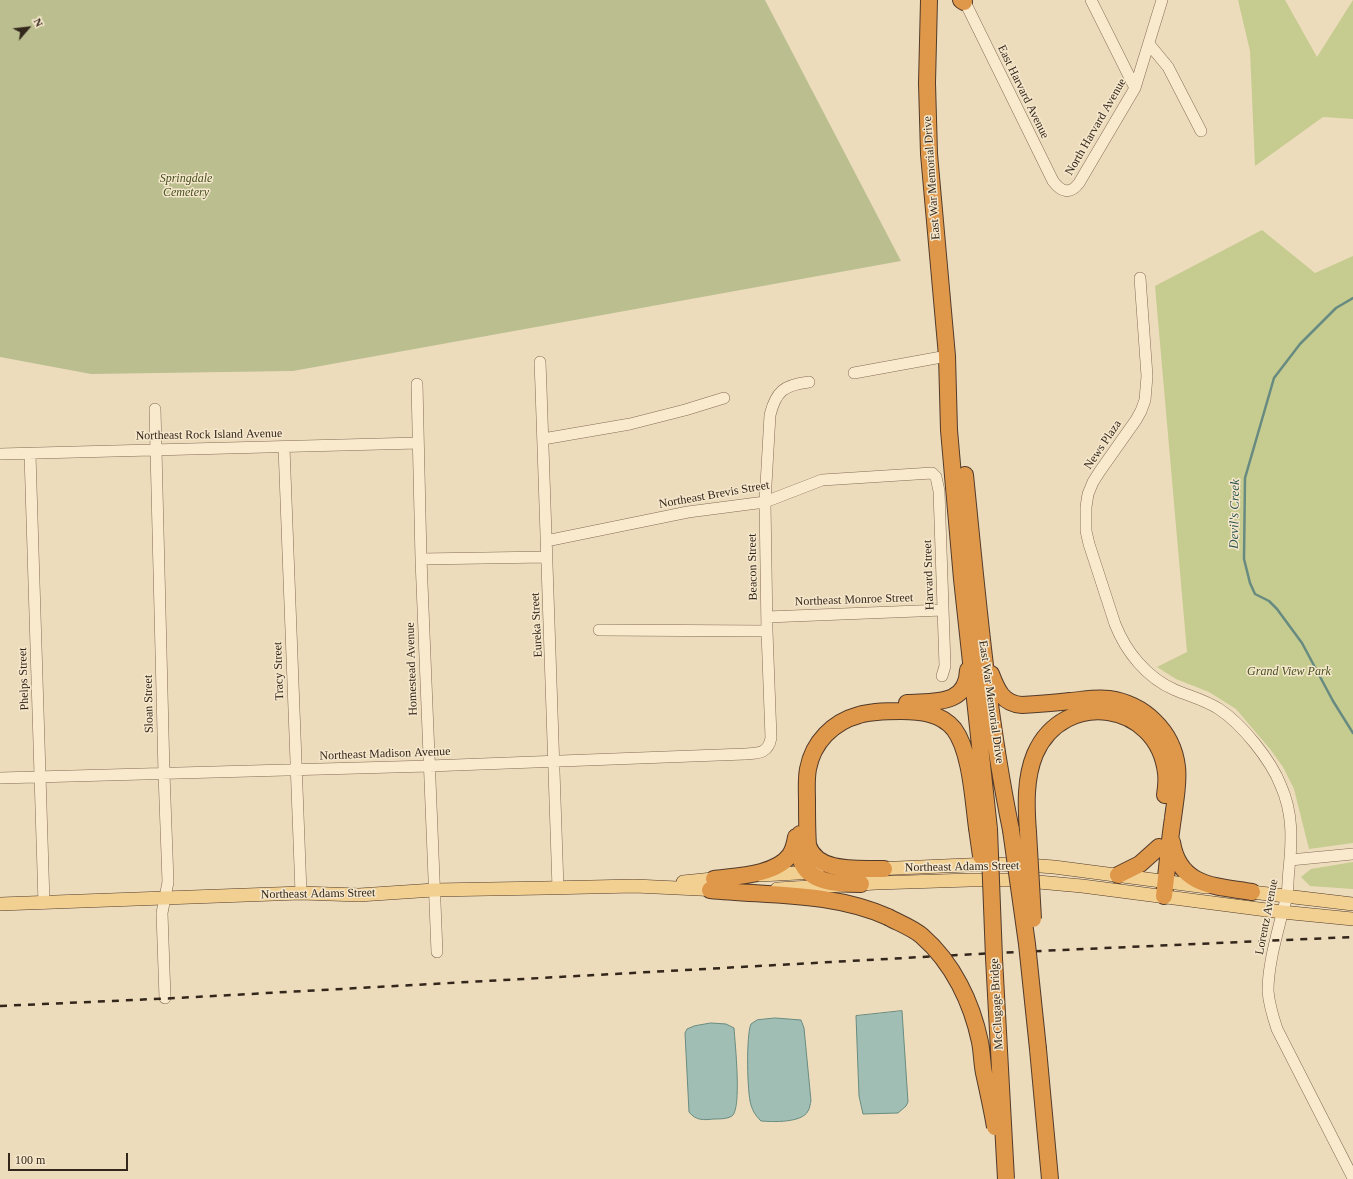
<!DOCTYPE html>
<style>
body{margin:0}
#map{position:relative;width:1353px;height:1179px;overflow:hidden;background:#eddcbc;font-family:Georgia,serif}
canvas{display:block}
.north{position:absolute;left:8px;top:8px;width:40px;height:40px;-webkit-text-stroke:3px #f5e7cb;paint-order:stroke;rotate:62deg;font-size:11px;font-weight:700;line-height:16px;text-align:center;color:#33261b}
.north::after{content:'';display:block;margin:auto;width:14px;height:18px;background:#33261b;clip-path:polygon(50% 0,100% 100%,50% 72%,0 100%)}
.scale{position:absolute;left:8px;top:1153px;width:120px;height:18px;box-sizing:border-box;border:2px solid #33261b;border-top:0;padding-left:5px;font-size:12px;line-height:14px;white-space:nowrap;color:#33261b;-webkit-text-stroke:3px #f5e7cb;paint-order:stroke}
</style>
<div id="map">
<canvas width="1353" height="1179"></canvas>
<div class="north">N</div>
<div class="scale">100 m</div>
</div>
<script>
const g = document.querySelector('canvas').getContext('2d');
g.lineJoin = 'round';
function paint(path, color) {
  g.fillStyle = color;
  g.fill(path, 'evenodd');
}
function stroke(path, color, width, dash) {
  g.strokeStyle = color;
  g.lineWidth = width;
  g.lineCap = dash ? 'butt' : 'round';
  g.setLineDash(dash || []);
  g.stroke(path);
}
function drawText(font, color, halo, rows, align = 'center') {
  g.font = font + ' Georgia,serif';
  g.lineWidth = 3;
  g.setLineDash([]);
  g.textBaseline = 'middle';
  g.strokeStyle = halo;
  g.fillStyle = color;
  for (const [text, x, y, turn = 0] of rows) {
    g.save();
    g.translate(x, y);
    g.rotate((+turn || 0) * Math.PI / 180);
    g.textAlign = isNaN(turn) ? turn : align;
    if (halo) g.strokeText(text, 0, 0);
    g.fillText(text, 0, 0);
    g.restore();
  }
}
paint(new Path2D(`
 M 1238,0 L 1285,0 L 1317,57 L 1353,0 L 1353,119 L 1323,117 L 1255,166 L 1250,51 Z
 M 1262,230 L 1315,273 L 1353,256 L 1353,843 L 1309,849 L 1294,789 L 1283,767 L 1270,749 L 1236,709 L 1209,692 L 1176,679 L 1157,667 L 1187,652 L 1155,286 Z
 M 1353,862 L 1353,889 L 1310,886 L 1301,877 L 1311,869 Z`), '#c6cb90');
paint(new Path2D(`
 M 0,0 L 765,0 L 901,261 L 293,371 L 91,374 L 0,357 Z`), '#bbbf90');
const water = new Path2D(`
 M 902,1011 L 908,1102 L 906,1106 L 898,1113 L 863,1114 L 859,1096 L 856,1016 Z
 M 775,1018 L 801,1020 L 804,1028 L 811,1101 C 810,1104 810,1108 808,1111 C 802,1123 773,1122 761,1121 C 756,1116 753,1112 751,1105 C 747,1093 746,1035 751,1024 L 757,1020 Z
 M 711,1023 L 726,1024 L 734,1028 C 735,1043 742,1109 732,1116 C 727,1119 720,1119 714,1119 C 704,1120 696,1121 689,1112 L 685,1033 L 687,1029 L 694,1026 Z`);
paint(water, '#a0beb4');
stroke(water, '#688b81', 1);
stroke(new Path2D(`
 M 1353,298 L 1336,308 L 1300,344 L 1274,378 L 1245,478 L 1244,559 L 1250,583 L 1255,594 L 1269,601 L 1277,609 L 1302,643 L 1333,701 L 1353,733`), '#688b81', 2.5);
const minor = new Path2D(`
 M 964,0 L 1053,181 C 1061,192 1070,195 1079,183 L 1135,88 L 1162,0
 M 1091,0 L 1135,88
 M 1149,44 L 1168,67 L 1201,131
 M 1140,278 L 1147,376 L 1145,400 L 1141,411 L 1136,420 L 1100,471 L 1093,482 L 1088,494 L 1086,507 L 1086,531 L 1089,544 L 1115,624 C 1126,652 1147,678 1175,690 C 1189,696 1205,700 1219,709 C 1242,724 1271,760 1281,786 C 1293,813 1292,840 1289,869 C 1288,878 1288,887 1287,896 C 1286,902 1283,908 1282,914 C 1276,938 1268,966 1268,991 C 1269,1004 1273,1017 1277,1029 L 1353,1178
 M 540,362 C 547,537 553,712 558,888
 M 854,373 L 947,356
 M 417,384 L 421,559 L 437,952
 M 155,409 L 164,773 L 168,882 L 162,913 L 165,998
 M 543,439 L 630,424 L 685,410 L 724,398
 M 284,447 L 301,893
 M 0,454 L 418,443
 M 30,454 L 44,903
 M 546,541 L 688,512 L 765,502 L 822,480 L 932,473 L 936,477 L 939,491 L 945,666 L 942,676
 M 421,559 L 547,557
 M 767,617 L 943,610
 M 599,630 L 767,631
 M 0,778 L 429,766 L 745,754 C 758,753 768,754 771,738 L 767,631 L 765,502 L 770,415 C 776,391 784,385 809,382
 M 1290,860 L 1353,854`);
const major = new Path2D(`
 M 874,869 L 990,864 L 1027,865 L 1054,867 L 1207,887
 M 760,875 L 817,872
 M 683,882 L 723,878
 M 777,889 L 876,883 L 970,880 L 1016,880 L 1082,886 L 1282,912 L 1353,919
 M 1243,891 L 1353,904
 M 0,904 L 301,893 L 359,895 L 434,890 L 545,888 L 635,886 L 720,890`);
const highway = new Path2D(`
 M 929,0 L 927,83 L 929,154 L 947,356 L 949,430 L 962,579 L 989,829
 M 961,0 L 964,2
 M 965,475 C 977,593 987,713 1011,830
 M 991,674 C 997,690 1003,704 1022,705 C 1038,704 1054,703 1070,701 C 1083,700 1096,697 1109,699 C 1144,704 1173,731 1177,767 C 1179,783 1175,801 1173,818 C 1169,844 1167,870 1164,896
 M 907,703 C 934,701 967,706 968,670
 M 1028,832 C 1026,806 1025,778 1035,754 C 1064,688 1158,702 1166,773 C 1167,780 1166,788 1165,795
 M 800,834 C 800,841 799,849 800,856 C 805,884 840,884 861,884
 M 1172,842 C 1179,887 1216,886 1252,892
 M 884,869 C 860,868 817,874 808,845 C 807,831 807,816 807,802 C 807,791 806,780 808,769 C 813,742 833,722 859,715 C 872,711 888,711 901,711 C 920,711 941,713 954,729 C 971,752 973,799 977,828
 M 1118,875 L 1140,864 L 1159,847
 M 714,879 C 737,876 776,875 790,855 C 794,849 795,843 796,837
 M 710,890 C 770,896 832,892 888,917
 M 1038,1049 L 1050,1179`);
stroke(minor, '#846c56', 12);
stroke(major, '#523b2a', 14);
stroke(highway, '#523b2a', 18);
stroke(minor, '#f9eace', 11);
stroke(major, '#f2d092', 13);
stroke(highway, '#df974a', 16);
stroke(new Path2D(`
 M 0,1006 L 177,998 L 995,953 L 1353,937`), '#33261b', 2.5, [7, 7]);
const highwayBridge = new Path2D(`
 M 977,828 L 981,856
 M 989,829 L 994,958 L 1006,1179
 M 1011,830 L 1027,944 L 1038,1049
 M 1028,832 L 1033,919
 M 888,917 C 899,923 913,928 922,936 C 953,963 972,1003 980,1042 C 982,1052 982,1063 984,1073 C 988,1091 992,1109 995,1127`);
stroke(highwayBridge, '#523b2a', 18, []);
stroke(highwayBridge, '#df974a', 16);
drawText('12px', '#33261b', '#f5e7cb', [
 ["East Harvard Avenue",1023,92,64],
 ["North Harvard Avenue",1096,127,-60],
 ["East War Memorial Drive",932,178,-94],
 ["Northeast Rock Island Avenue",209,435,-1],
 ["News Plaza",1103,445,-56],
 ["Northeast Brevis Street",714,495,-10],
 ["Beacon Street",753,567,-91],
 ["Harvard Street",929,575,-92],
 ["Northeast Monroe Street",854,600,-2],
 ["Eureka Street",537,625,-93],
 ["Homestead Avenue",412,669,-92],
 ["Tracy Street",279,671,-92],
 ["Phelps Street",24,679,-92],
 ["East War Memorial Drive",991,702,82],
 ["Sloan Street",149,704,-91],
 ["Northeast Madison Avenue",385,754,-2],
 ["Northeast Adams Street",962,867,-1],
 ["Northeast Adams Street",318,894,-1],
 ["Lorentz Avenue",1267,917,-79],
 ["McClugage Bridge",997,1004,-93]
]);
drawText('italic 12px', '#465021', '#f5e7cb', [
 ["Springdale",186,179],
 ["Cemetery",186,193],
 ["Grand View Park",1289,672]
]);
drawText('italic 13px', '#2a534f', '#f5e7cb', [
 ["Devil's Creek",1235,514,-89]
]);
</script>
